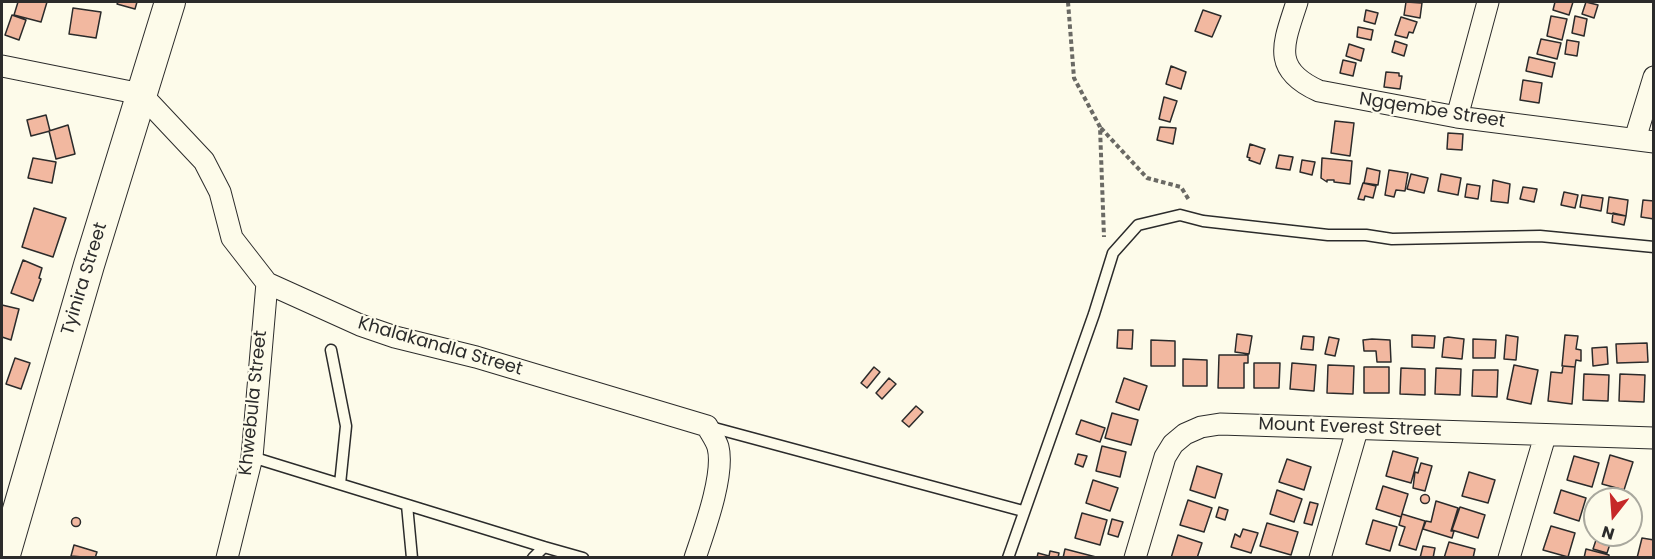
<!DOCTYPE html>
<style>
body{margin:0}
#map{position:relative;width:1655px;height:559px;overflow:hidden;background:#fdfbea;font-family:Poppins,sans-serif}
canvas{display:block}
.frame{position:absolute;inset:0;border:3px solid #2b2b2b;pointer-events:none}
.north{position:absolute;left:1583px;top:487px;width:60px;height:60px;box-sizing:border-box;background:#fdfbea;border:2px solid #a9a89e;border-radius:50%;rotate:197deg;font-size:16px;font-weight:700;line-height:24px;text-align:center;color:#2b2b2b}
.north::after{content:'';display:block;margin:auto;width:21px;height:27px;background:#c62828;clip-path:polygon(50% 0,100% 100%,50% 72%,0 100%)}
</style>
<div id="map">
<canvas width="1655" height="559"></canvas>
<div class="frame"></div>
<div class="north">N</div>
</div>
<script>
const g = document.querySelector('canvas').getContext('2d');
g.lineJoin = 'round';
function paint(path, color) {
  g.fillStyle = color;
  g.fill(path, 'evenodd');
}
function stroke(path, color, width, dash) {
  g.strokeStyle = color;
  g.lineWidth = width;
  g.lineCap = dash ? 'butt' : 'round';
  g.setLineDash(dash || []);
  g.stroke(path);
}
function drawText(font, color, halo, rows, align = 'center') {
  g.font = font + ' Poppins,sans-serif';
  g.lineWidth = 4.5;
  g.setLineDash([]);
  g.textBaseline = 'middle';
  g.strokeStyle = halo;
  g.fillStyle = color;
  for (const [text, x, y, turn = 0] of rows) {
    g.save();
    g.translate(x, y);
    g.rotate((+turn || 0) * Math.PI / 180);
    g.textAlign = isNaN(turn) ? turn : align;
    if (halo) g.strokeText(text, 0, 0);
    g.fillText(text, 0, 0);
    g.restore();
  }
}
const building = new Path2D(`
 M 18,2 L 47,2 L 41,22 L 14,15 Z
 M 118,2 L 137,2 L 135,9 L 117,4 Z
 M 1406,2 L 1422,3 L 1420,18 L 1404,15 Z
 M 1555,2 L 1573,2 L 1569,15 L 1553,10 Z
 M 1586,2 L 1598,5 L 1594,18 L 1582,14 Z
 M 73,8 L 101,12 L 96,38 L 69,34 Z
 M 1203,10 L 1221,16 L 1212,37 L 1195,31 Z
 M 1366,10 L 1378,13 L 1375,24 L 1364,21 Z
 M 12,15 L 26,20 L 19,40 L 5,35 Z
 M 1551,16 L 1567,19 L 1562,40 L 1547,36 Z
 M 1575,16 L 1587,19 L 1584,36 L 1572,33 Z
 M 1401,17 L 1417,22 L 1413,33 L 1409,32 L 1407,38 L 1395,35 Z
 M 1358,27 L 1373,30 L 1371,40 L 1357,37 Z
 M 1541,39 L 1561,43 L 1557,59 L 1537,54 Z
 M 1567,40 L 1579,42 L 1577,56 L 1565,54 Z
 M 1395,41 L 1407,45 L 1404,56 L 1392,52 Z
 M 1349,44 L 1364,49 L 1361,61 L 1346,56 Z
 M 1529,57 L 1555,63 L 1552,77 L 1526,71 Z
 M 1343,60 L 1356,63 L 1353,76 L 1340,73 Z
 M 1171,66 L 1186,72 L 1181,89 L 1166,84 Z
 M 1386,72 L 1399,73 L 1399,76 L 1402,76 L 1400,89 L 1384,87 Z
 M 1523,80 L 1542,83 L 1539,103 L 1520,100 Z
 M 1164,97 L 1177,101 L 1170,122 L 1159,119 Z
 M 46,115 L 50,131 L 31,136 L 27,120 Z
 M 1335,121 L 1354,123 L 1350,156 L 1331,153 Z
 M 68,125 L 75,154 L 56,159 L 49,131 Z
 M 1160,127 L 1176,128 L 1173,144 L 1157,140 Z
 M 1448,133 L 1463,134 L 1462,150 L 1447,149 Z
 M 1250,144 L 1265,149 L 1260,164 L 1249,160 L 1250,158 L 1247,157 Z
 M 1279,155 L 1293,157 L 1290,170 L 1276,168 Z
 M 33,158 L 56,162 L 52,183 L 28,178 Z
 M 1322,158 L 1352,161 L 1350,184 L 1334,182 L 1334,180 L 1327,180 L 1327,182 L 1321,178 Z
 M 1302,160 L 1315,162 L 1312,175 L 1300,172 Z
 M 1367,168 L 1380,171 L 1378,185 L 1364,183 Z
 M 1389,170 L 1408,173 L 1405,191 L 1396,190 L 1394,197 L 1385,195 Z
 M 1411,174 L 1428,178 L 1424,193 L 1407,189 Z
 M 1441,174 L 1461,178 L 1458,195 L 1438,191 Z
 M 1493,180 L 1510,184 L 1508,203 L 1491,201 Z
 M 1363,183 L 1376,186 L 1373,198 L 1365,196 L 1364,200 L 1358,199 Z
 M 1467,184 L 1480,186 L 1478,199 L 1465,197 Z
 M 1523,187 L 1537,189 L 1534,202 L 1520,199 Z
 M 1564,192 L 1578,195 L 1575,208 L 1561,205 Z
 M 1582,195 L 1603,198 L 1601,211 L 1580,207 Z
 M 1609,197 L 1628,200 L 1626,216 L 1607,213 Z
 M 1643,200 L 1654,201 L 1654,219 L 1641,217 Z
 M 34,208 L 66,218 L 53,257 L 22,247 Z
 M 1613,213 L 1626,216 L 1624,225 L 1612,222 Z
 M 23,260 L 42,268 L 39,278 L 41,279 L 33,301 L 11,293 Z
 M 2,305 L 19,309 L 11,340 L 2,337 Z
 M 1118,330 L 1133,330 L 1132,349 L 1117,348 Z
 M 1237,334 L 1252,336 L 1249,354 L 1235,352 Z
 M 1412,335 L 1435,336 L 1434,348 L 1412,347 Z
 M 1506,335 L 1518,337 L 1516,360 L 1504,359 Z
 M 1565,335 L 1578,336 L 1576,349 L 1581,350 L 1581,361 L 1576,360 L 1575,367 L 1562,366 Z
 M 1303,336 L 1314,337 L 1313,350 L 1301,349 Z
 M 1329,337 L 1339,339 L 1335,356 L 1325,354 Z
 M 1448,337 L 1464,339 L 1462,359 L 1442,357 L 1444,338 Z
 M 1372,339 L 1390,340 L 1391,362 L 1377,362 L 1376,351 L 1364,351 L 1363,340 Z
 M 1473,339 L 1496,340 L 1495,358 L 1473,358 Z
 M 1151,340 L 1175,341 L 1175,366 L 1151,366 Z
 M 1647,343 L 1648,362 L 1617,363 L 1616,344 Z
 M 1607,347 L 1608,364 L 1593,366 L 1592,348 Z
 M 1219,355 L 1248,355 L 1248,363 L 1244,363 L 1244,388 L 1218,388 Z
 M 15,358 L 30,363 L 21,389 L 6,384 Z
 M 1183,359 L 1207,360 L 1207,386 L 1183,386 Z
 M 1254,363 L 1280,363 L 1279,388 L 1254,388 Z
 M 1292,363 L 1316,365 L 1314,391 L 1290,389 Z
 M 1328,365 L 1354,366 L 1353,394 L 1327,393 Z
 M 1514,365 L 1538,370 L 1531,404 L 1507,399 Z
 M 1563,366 L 1575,367 L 1572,404 L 1548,401 L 1551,372 L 1562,373 Z
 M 874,367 L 880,372 L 867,388 L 861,383 Z
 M 1364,367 L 1389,367 L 1389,393 L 1364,393 Z
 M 1401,368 L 1425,369 L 1425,395 L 1400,394 Z
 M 1436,368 L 1461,369 L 1460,395 L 1435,394 Z
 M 1473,370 L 1498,370 L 1497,397 L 1472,396 Z
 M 1584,374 L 1609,375 L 1608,401 L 1583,400 Z
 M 1620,374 L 1645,375 L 1644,402 L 1619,401 Z
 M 889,378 L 896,384 L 882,399 L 876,393 Z
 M 1124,378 L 1147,386 L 1139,410 L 1116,402 Z
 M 916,406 L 923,412 L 909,427 L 902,421 Z
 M 1112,413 L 1138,420 L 1131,445 L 1105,438 Z
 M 1081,420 L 1105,428 L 1100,442 L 1076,434 Z
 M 1102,446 L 1126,452 L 1120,477 L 1096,471 Z
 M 1393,451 L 1418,458 L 1411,483 L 1386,476 Z
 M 1078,454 L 1087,456 L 1083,467 L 1075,464 Z
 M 1610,455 L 1633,462 L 1624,490 L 1602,484 Z
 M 1574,456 L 1599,463 L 1592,487 L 1567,480 Z
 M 1287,459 L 1311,467 L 1304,490 L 1279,482 Z
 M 1421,463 L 1432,466 L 1425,491 L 1413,488 L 1415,472 L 1418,473 Z
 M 1197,466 L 1222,474 L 1215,498 L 1190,490 Z
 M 1469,472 L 1495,480 L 1488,503 L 1462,496 Z
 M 1093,480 L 1118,488 L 1110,511 L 1086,503 Z
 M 1383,486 L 1408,494 L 1401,517 L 1376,509 Z
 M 1277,490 L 1302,499 L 1294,522 L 1270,514 Z
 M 1561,490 L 1586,498 L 1579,521 L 1554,513 Z
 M1420.5 499a4.5 4.5 0 1 1 9 0a4.5 4.5 0 1 1-9 0Z
 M 1188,500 L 1212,508 L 1204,532 L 1180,525 Z
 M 1436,501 L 1458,508 L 1451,531 L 1454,531 L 1452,538 L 1423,529 L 1426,521 L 1431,522 Z
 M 1310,502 L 1318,504 L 1312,525 L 1304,523 Z
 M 1219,507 L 1228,510 L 1225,520 L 1216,517 Z
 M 1460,507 L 1485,515 L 1478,538 L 1452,530 Z
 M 1082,513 L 1107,520 L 1100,545 L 1075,538 Z
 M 1402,514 L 1425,521 L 1416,550 L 1399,545 L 1405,527 L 1399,525 Z
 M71.5 522a4.5 4.5 0 1 1 9 0a4.5 4.5 0 1 1-9 0Z
 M 1112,519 L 1123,522 L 1118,537 L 1108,534 Z
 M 1373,520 L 1397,527 L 1390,551 L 1366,544 Z
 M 1267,523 L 1298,532 L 1291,555 L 1260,546 Z
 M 1551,526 L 1575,533 L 1568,557 L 1543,550 Z
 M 1243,529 L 1258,533 L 1251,553 L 1231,547 L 1235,534 L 1240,537 Z
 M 1178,535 L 1202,543 L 1197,558 L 1171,558 Z
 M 1597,537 L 1611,541 L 1607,553 L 1593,549 Z
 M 1642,538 L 1654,540 L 1654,558 L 1637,558 Z
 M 1449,542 L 1475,549 L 1473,558 L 1444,558 Z
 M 74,545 L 97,552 L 95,558 L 71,556 Z
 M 1423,546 L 1435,548 L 1433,558 L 1420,558 Z
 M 1065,549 L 1096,557 L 1096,558 L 1063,558 Z
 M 1586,549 L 1609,555 L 1609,558 L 1584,558 Z
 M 1050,551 L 1059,553 L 1058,558 L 1037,558 L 1038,553 L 1049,556 Z`);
paint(building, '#f2b8a0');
stroke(building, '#2b2b2b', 1.5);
const lane = new Path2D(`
 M 331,350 L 346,426 L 340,484
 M 707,426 L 1023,511
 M 252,457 L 544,547 L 583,558
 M 407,505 L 412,558
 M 533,558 L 544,547
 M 1008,558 L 1094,314 L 1113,253 L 1138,225 L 1180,215 L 1203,221 L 1328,235 L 1366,235 L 1392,239 L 1540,236 L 1654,247`);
const street = new Path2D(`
 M 1297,2 C 1284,43 1270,69 1319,91 L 1457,117 L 1654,142
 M 2,66 L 141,94 L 204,161 L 220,192 L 232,238 L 267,283 L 360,325 L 395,337 L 476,357 L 707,426 C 710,432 716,440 718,447 C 725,474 704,531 695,558
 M 1457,117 L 1488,2
 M 1635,139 L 1654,77
 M 227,558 L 252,457 L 267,283
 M 1135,558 L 1165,457 L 1173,444 L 1185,434 L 1201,427 L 1220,424 L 1654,438
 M 1320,558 L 1357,430
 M 1509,558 L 1545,436`);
const secondary = new Path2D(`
 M 4,558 L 89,265 L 170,2`);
stroke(lane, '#2b2b2b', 13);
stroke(street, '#2b2b2b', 23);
stroke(secondary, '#2b2b2b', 32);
stroke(new Path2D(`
 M 1068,2 L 1074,78 L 1100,127 L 1104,237
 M 1101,128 L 1147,178 L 1181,187 L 1189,200`), '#6a6964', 4, [4.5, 3]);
stroke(lane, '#fdfbea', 10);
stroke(street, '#fdfbea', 21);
stroke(secondary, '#fdfbea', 30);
drawText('18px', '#2b2b2b', '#fdfbea', [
 ["Ngqembe Street",1432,111,9],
 ["Tyinira Street",85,279,-73],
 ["Khalakandla Street",440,347,16],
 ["Khwebula Street",254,403,-84],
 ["Mount Everest Street",1350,428,2]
]);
</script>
